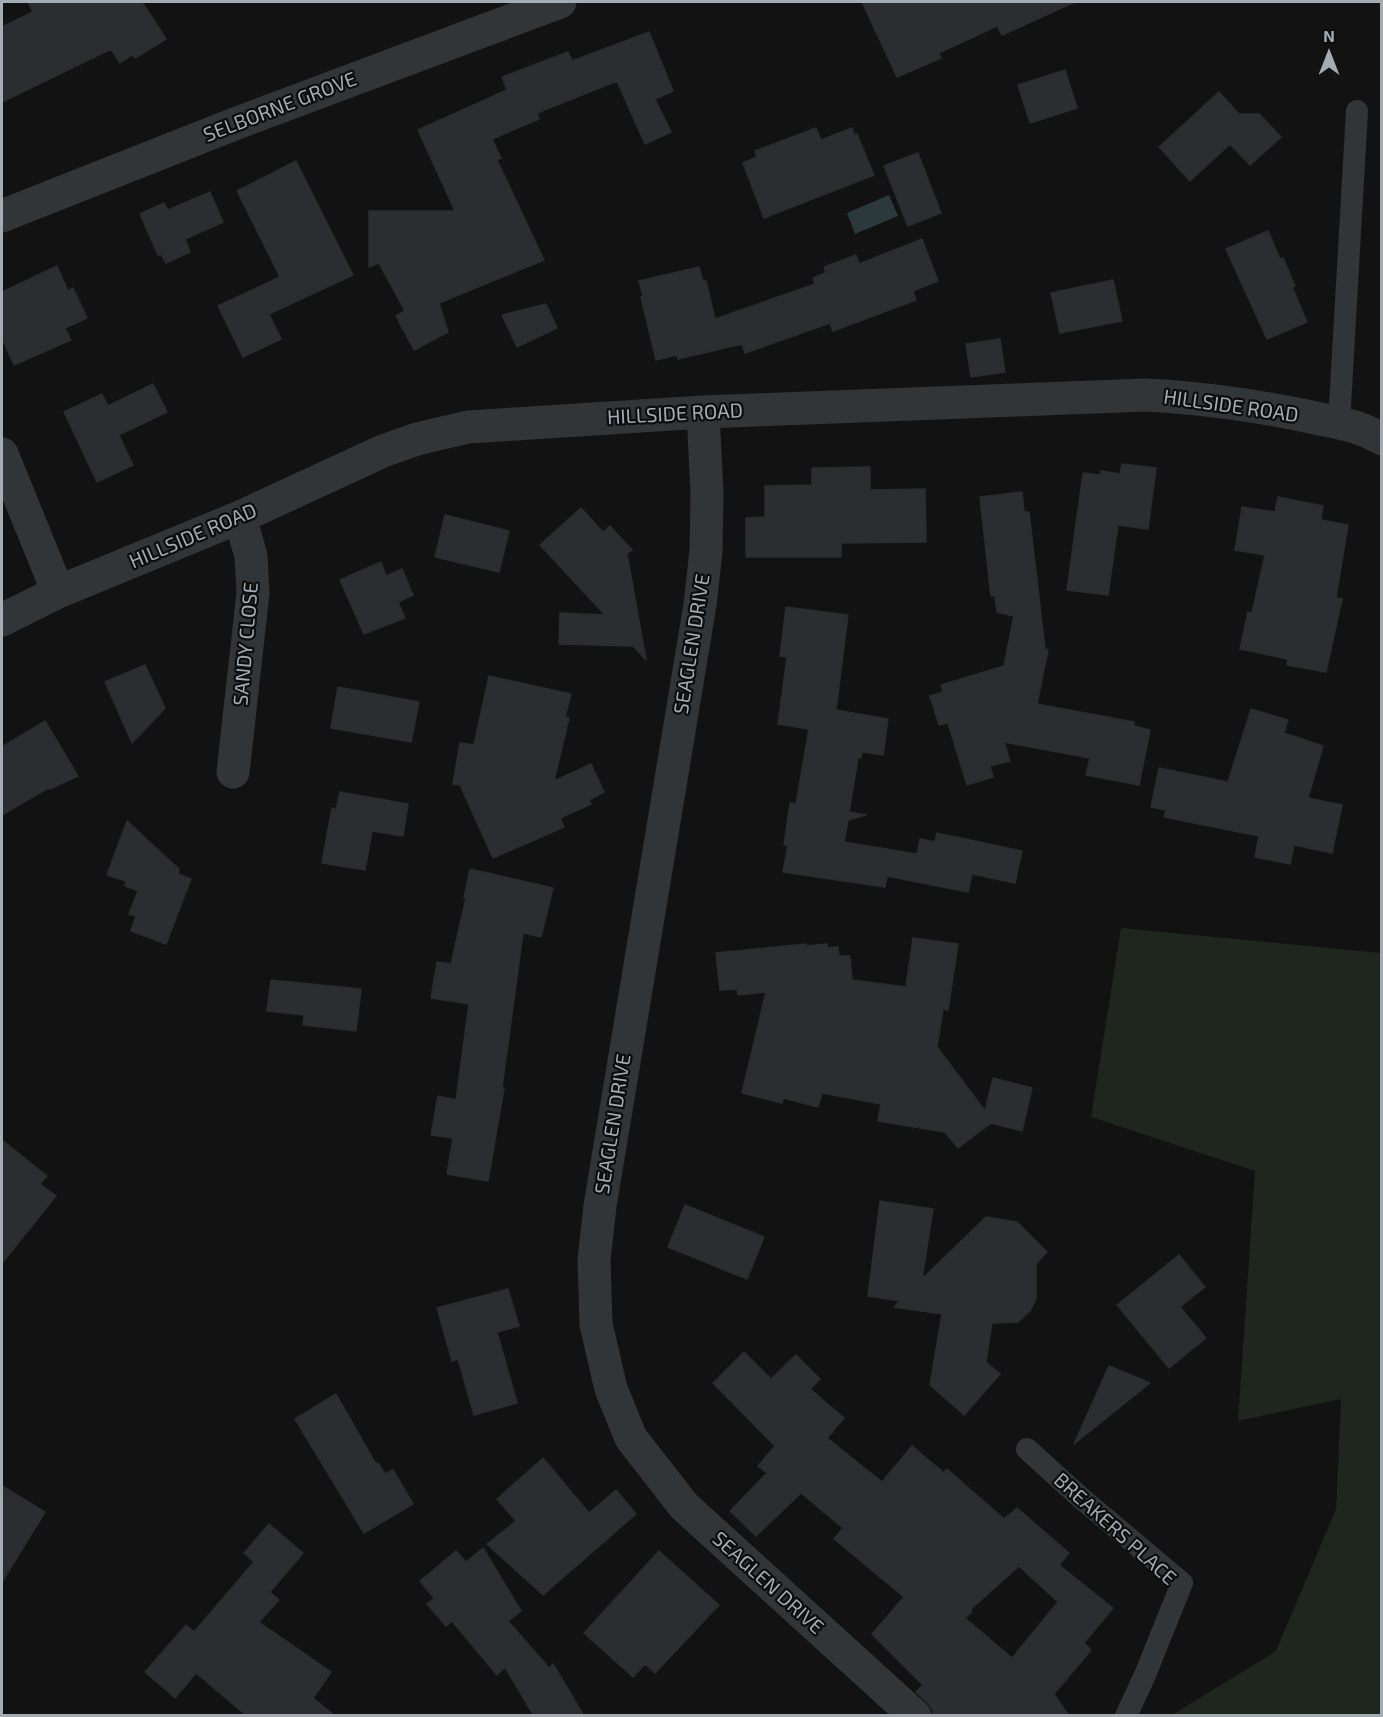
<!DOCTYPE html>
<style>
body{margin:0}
#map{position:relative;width:1383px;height:1717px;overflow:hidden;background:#121213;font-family:"Exo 2",sans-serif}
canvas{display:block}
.frame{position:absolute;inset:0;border:3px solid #a2acb5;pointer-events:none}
.north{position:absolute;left:1299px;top:24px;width:60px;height:60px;-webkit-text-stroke:4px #0d0d0e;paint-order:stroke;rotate:0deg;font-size:16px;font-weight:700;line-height:24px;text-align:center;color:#a2acb5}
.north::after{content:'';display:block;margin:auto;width:21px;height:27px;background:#a2acb5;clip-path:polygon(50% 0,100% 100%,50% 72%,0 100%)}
</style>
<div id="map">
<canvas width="1383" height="1717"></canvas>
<div class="frame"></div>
<div class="north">N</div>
</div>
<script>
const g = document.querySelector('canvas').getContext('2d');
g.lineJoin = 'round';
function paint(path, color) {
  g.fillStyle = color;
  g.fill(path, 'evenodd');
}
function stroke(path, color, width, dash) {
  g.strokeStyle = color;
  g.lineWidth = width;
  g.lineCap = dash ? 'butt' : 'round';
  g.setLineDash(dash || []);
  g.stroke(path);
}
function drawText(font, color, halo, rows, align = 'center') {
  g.font = font + ' "Exo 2",sans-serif';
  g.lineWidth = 4.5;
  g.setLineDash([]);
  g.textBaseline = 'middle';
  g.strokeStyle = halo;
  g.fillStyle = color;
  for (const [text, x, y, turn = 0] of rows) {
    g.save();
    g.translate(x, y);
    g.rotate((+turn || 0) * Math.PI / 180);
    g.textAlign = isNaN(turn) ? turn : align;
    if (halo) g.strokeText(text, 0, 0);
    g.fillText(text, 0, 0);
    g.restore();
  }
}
paint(new Path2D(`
 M 1121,928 L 1381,953 L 1381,1715 L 1172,1715 L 1276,1651 L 1336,1509 L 1341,1399 L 1238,1421 L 1255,1171 L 1091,1117 Z`), '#1e261e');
paint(new Path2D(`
 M 889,195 L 898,216 L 855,234 L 847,213 Z`), '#2b393c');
const building = new Path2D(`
 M 28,2 L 142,2 L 166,39 L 135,58 L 132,55 L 120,63 L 111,49 L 2,102 L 2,27 L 33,12 Z
 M 862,2 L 1075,2 L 1002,35 L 997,26 L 939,53 L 941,58 L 897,77 Z
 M 649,32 L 673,91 L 655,99 L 671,132 L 645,144 L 617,81 L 537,113 L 539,119 L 492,139 L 501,158 L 497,160 L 544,260 L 439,303 L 448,332 L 414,350 L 396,316 L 405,311 L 379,263 L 369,267 L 369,211 L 455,211 L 418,130 L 507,90 L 502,77 L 568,52 L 572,61 Z
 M 1065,70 L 1077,108 L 1030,123 L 1018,85 Z
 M 1219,92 L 1239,114 L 1259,114 L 1281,137 L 1250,165 L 1230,144 L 1190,181 L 1159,147 Z
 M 816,128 L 821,140 L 852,128 L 854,135 L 857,134 L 874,175 L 764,218 L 743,163 L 757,157 L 755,151 Z
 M 918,153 L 941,213 L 908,226 L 884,166 Z
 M 296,161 L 353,275 L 269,314 L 281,339 L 243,357 L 218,306 L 280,277 L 237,191 Z
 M 210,192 L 223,222 L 185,239 L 190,252 L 166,263 L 161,254 L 158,255 L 140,214 L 164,203 L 168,210 Z
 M 1268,231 L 1280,259 L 1283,258 L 1295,286 L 1292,287 L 1307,322 L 1267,339 L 1226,249 Z
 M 922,239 L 938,281 L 913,291 L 916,300 L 833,331 L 830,323 L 745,353 L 742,344 L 678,359 L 677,355 L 656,360 L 641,297 L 643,296 L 639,281 L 699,267 L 703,281 L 706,281 L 715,319 L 815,284 L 813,278 L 826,273 L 824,267 L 856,255 L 859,264 Z
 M 57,266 L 68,291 L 73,288 L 87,318 L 65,328 L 71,340 L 14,365 L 2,338 L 2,292 Z
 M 1113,280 L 1122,321 L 1060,333 L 1051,293 Z
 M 546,304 L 557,328 L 517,347 L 502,315 Z
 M 1000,339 L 1005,372 L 971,377 L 966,344 Z
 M 153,384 L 167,412 L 119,435 L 133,465 L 97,482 L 64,412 L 102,394 L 108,406 Z
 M 1122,464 L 1156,468 L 1148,529 L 1118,525 L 1108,595 L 1067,590 L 1083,473 L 1101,475 L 1101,471 L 1120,474 Z
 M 870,467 L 870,490 L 925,489 L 926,542 L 841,543 L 841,557 L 746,557 L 746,518 L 765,517 L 765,486 L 812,485 L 812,468 Z
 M 1022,492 L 1024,512 L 1029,512 L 1045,649 L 1048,650 L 1037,704 L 1134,722 L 1134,726 L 1150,730 L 1139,785 L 1086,775 L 1090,758 L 1004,742 L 1010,761 L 990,766 L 993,777 L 967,785 L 948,723 L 939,725 L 930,696 L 943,692 L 941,685 L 1004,666 L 1014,616 L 997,612 L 995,595 L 991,596 L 980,497 Z
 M 1278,497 L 1323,506 L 1321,520 L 1348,525 L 1336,598 L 1342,599 L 1326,672 L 1287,665 L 1288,659 L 1240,649 L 1248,612 L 1252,613 L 1265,555 L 1235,550 L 1242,507 L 1275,512 Z
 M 581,508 L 603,532 L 610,526 L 632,550 L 627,554 L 646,660 L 633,646 L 559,644 L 560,613 L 605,615 L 540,545 Z
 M 445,515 L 509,531 L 499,572 L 435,557 Z
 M 381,562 L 386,576 L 402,569 L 413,595 L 398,602 L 405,618 L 364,634 L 340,580 Z
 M 786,607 L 848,615 L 836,710 L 888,719 L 883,755 L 862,752 L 861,758 L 858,758 L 849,812 L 866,815 L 848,820 L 844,842 L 917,854 L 920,839 L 935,842 L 937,833 L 1022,851 L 1015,883 L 972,874 L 968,892 L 887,876 L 885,887 L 783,872 L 788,845 L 784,845 L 790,803 L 796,804 L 809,729 L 778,724 L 787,657 L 780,656 Z
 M 145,665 L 165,708 L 132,743 L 105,682 Z
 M 489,676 L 571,694 L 565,717 L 569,718 L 554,781 L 591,764 L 604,792 L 589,800 L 591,804 L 560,818 L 564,827 L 493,858 L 460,785 L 453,784 L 460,743 L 474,745 Z
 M 338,687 L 419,702 L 411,742 L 331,728 Z
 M 1251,709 L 1288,720 L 1284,733 L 1323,746 L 1308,798 L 1342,805 L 1332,853 L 1294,845 L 1290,864 L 1255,857 L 1259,836 L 1164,817 L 1166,810 L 1151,807 L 1159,768 L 1228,782 Z
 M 45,721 L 78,776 L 50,789 L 48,788 L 2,815 L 2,747 Z
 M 340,792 L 408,804 L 403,836 L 372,831 L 365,870 L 322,863 L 332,808 L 336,810 Z
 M 127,821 L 179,869 L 178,874 L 191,879 L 166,944 L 131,931 L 136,916 L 129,914 L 138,891 L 125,886 L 126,881 L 107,875 Z
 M 470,869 L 553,888 L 541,937 L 523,933 L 502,1088 L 504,1088 L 488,1181 L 447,1174 L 453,1138 L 431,1135 L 438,1096 L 456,1100 L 469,1004 L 431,998 L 437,962 L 451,964 L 466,898 L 464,898 Z
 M 913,938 L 958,944 L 948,1010 L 943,1009 L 937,1047 L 985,1111 L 993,1078 L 1032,1088 L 1022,1131 L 991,1123 L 958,1148 L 945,1132 L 878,1121 L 881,1104 L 822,1093 L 818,1107 L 783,1098 L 782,1103 L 742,1093 L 766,992 L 738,995 L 737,989 L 720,990 L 716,953 L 806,944 L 806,946 L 827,944 L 827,948 L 838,947 L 839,956 L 850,956 L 852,980 L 906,987 Z
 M 271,980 L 361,989 L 356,1031 L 303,1025 L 304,1015 L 267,1011 Z
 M 2,1140 L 47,1176 L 40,1184 L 56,1196 L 2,1263 Z
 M 880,1201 L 933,1209 L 922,1279 L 986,1217 L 1017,1222 L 1047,1252 L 1036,1264 L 1036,1299 L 1030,1311 L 1018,1322 L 992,1323 L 986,1362 L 1000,1374 L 964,1415 L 930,1385 L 942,1314 L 894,1307 L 900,1301 L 868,1296 Z
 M 685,1205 L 764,1237 L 747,1279 L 668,1247 Z
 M 1179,1255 L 1205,1287 L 1180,1307 L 1206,1338 L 1169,1368 L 1117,1305 Z
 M 508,1289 L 519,1326 L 497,1332 L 517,1403 L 474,1415 L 458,1359 L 452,1361 L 437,1308 Z
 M 744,1352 L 771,1379 L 796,1355 L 820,1379 L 810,1389 L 844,1418 L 827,1438 L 882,1482 L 912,1446 L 944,1473 L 947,1469 L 1004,1519 L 1017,1508 L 1069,1553 L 1059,1565 L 1113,1608 L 1084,1643 L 1091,1650 L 1054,1694 L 1069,1716 L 933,1716 L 933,1710 L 928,1703 L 916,1692 L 923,1685 L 872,1634 L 904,1597 L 834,1539 L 843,1528 L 801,1493 L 756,1536 L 730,1511 L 767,1473 L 758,1466 L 775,1446 L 713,1383 ZM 1019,1566 L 1058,1602 L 1012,1658 L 965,1618 L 972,1612 L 970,1610 Z
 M 1109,1366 L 1150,1383 L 1074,1444 Z
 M 336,1394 L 376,1464 L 378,1463 L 385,1474 L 393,1470 L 413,1504 L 364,1533 L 295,1419 Z
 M 543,1458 L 589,1513 L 616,1490 L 636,1514 L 543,1595 L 487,1544 L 516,1521 L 497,1499 Z
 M 2,1486 L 45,1512 L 2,1582 Z
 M 269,1524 L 303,1553 L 270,1592 L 279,1600 L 259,1622 L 331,1672 L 313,1698 L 335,1716 L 247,1716 L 196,1673 L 175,1698 L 145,1672 L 186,1625 L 194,1632 L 254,1562 L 244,1553 Z
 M 483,1548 L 521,1611 L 508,1621 L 549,1668 L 553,1664 L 584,1716 L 534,1716 L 505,1667 L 497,1675 L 452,1621 L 446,1626 L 427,1604 L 434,1598 L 420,1581 L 456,1551 L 466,1562 Z
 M 659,1551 L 719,1605 L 655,1673 L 645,1664 L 633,1677 L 584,1633 Z`);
paint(building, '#2c2d30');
stroke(building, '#2b2c2f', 1.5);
stroke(new Path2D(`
 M 1339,423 L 1357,111
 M 1027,1449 L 1081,1498 L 1182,1583 L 1145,1675 L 1126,1716`), '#323538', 22);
stroke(new Path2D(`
 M 2,216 L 237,123 L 560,2
 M 703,412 L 707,493 L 706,551 L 700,605 L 600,1206 L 594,1260 L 596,1324 L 611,1389 L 631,1438 L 684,1506 L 915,1716
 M 2,454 L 58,592
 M 2,620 L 58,592 L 240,517 L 383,451 L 417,439 L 468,427 L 703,412 L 1146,395 C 1204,398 1254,405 1311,417 C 1337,423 1359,425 1382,439
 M 233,772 L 253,593 L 251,556 L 240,517`), '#323538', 33);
drawText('20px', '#a2acb5', '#0d0d0e', [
 ["SELBORNE GROVE",280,107,-21],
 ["HILLSIDE ROAD",1231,406,8],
 ["HILLSIDE ROAD",675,414,-3],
 ["HILLSIDE ROAD",193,536,-23],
 ["SANDY CLOSE",246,644,-85],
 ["SEAGLEN DRIVE",692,644,-81],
 ["SEAGLEN DRIVE",613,1124,-81],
 ["BREAKERS PLACE",1115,1529,42],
 ["SEAGLEN DRIVE",768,1583,42]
]);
</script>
